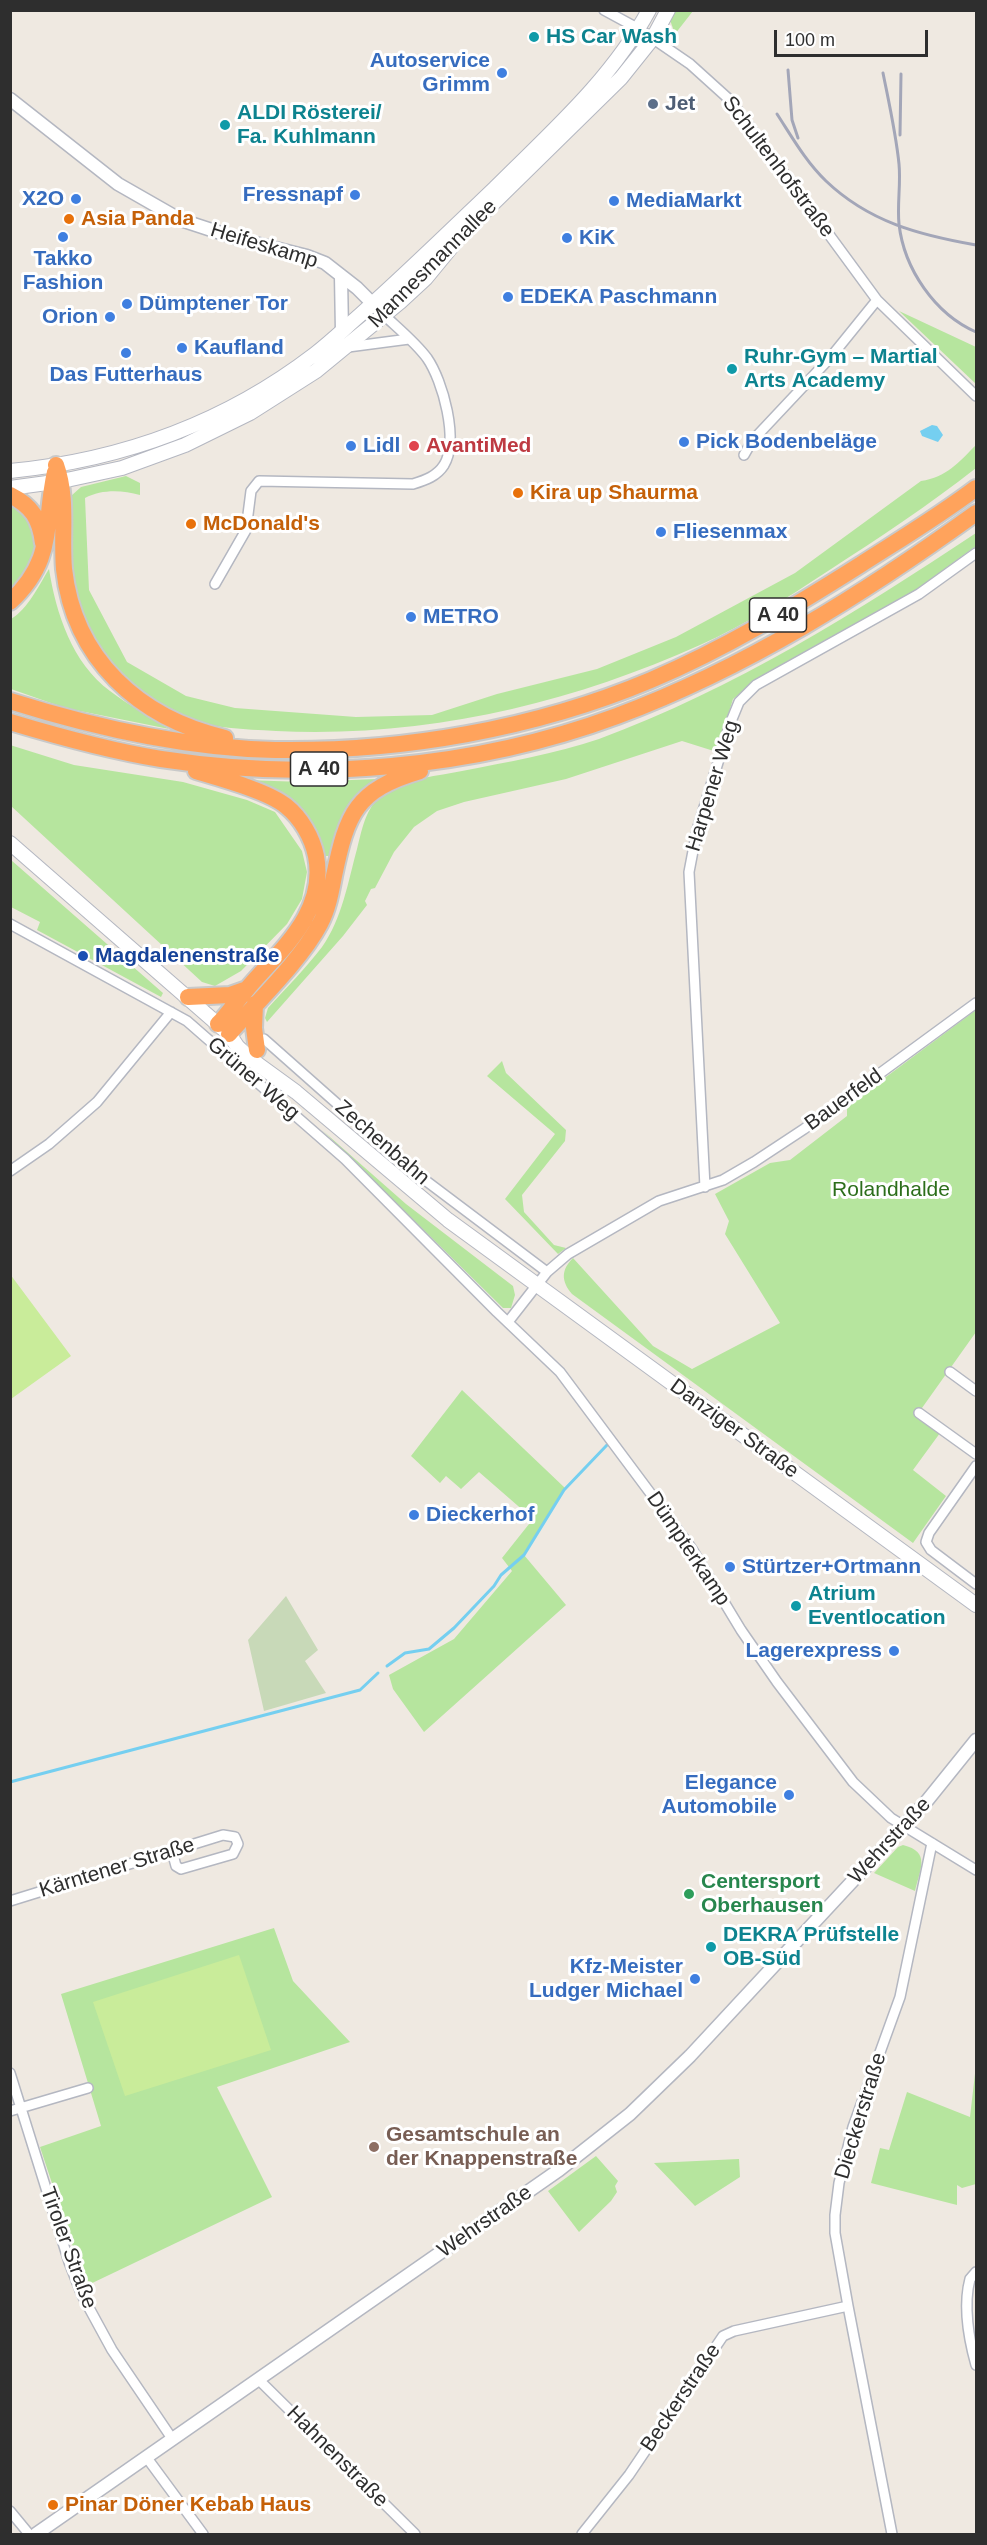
<!DOCTYPE html>
<meta charset="utf-8">
<style>
body{margin:0}
#map{position:relative;width:987px;height:2545px;overflow:hidden;background:#efe9e1;font-family:Helvetica,sans-serif}
canvas{display:block}
.frame{position:absolute;inset:0;border:12px solid #2e2e2e;pointer-events:none}
.scale{position:absolute;left:774px;top:30px;width:154px;height:27px;box-sizing:border-box;border:3px solid #2e2e2e;border-top:0;padding-left:8px;font-size:18px;line-height:21px;white-space:nowrap;color:#2e2e2e;-webkit-text-stroke:4px #fff;paint-order:stroke}
</style>
<div id="map">
<canvas width="987" height="2545"></canvas>
<div class="frame"></div>
<div class="scale">100 m</div>
</div>
<script>
const g = document.querySelector('canvas').getContext('2d');
g.lineJoin = 'round';
function paint(path, color) {
  g.fillStyle = color;
  g.fill(path, 'evenodd');
}
function stroke(path, color, width, dash) {
  g.strokeStyle = color;
  g.lineWidth = width;
  g.lineCap = dash ? 'butt' : 'round';
  g.setLineDash(dash || []);
  g.stroke(path);
}
function drawText(font, color, halo, rows, align = 'center') {
  g.font = font + ' Helvetica,sans-serif';
  g.lineWidth = 6;
  g.setLineDash([]);
  g.textBaseline = 'middle';
  g.strokeStyle = halo;
  g.fillStyle = color;
  for (const [text, x, y, turn = 0] of rows) {
    g.save();
    g.translate(x, y);
    g.rotate((+turn || 0) * Math.PI / 180);
    g.textAlign = isNaN(turn) ? turn : align;
    if (halo) g.strokeText(text, 0, 0);
    g.fillText(text, 0, 0);
    g.restore();
  }
}
paint(new Path2D(`
 M 674,11 L 693,11 L 675,34 L 670,20 Z
 M 899,311 L 976,347 L 976,384 Z
 M 976,445 L 976,468 C 929,505 879,538 828,571 C 787,598 745,625 700,645 C 566,705 424,738 276,731 C 244,729 212,729 182,717 C 145,703 101,661 85,625 C 67,585 71,539 71,496 L 81,487 L 126,476 L 140,483 L 140,495 C 122,490 102,489 85,498 L 89,590 L 127,662 L 186,696 L 235,708 L 356,717 L 432,715 L 497,694 L 597,669 L 676,637 L 795,573 L 921,481 C 947,477 958,463 976,445 Z
 M 11,504 C 51,524 38,562 11,588 Z
 M 976,533 L 976,546 L 916,590 L 799,655 L 756,681 L 733,699 L 717,752 L 682,741 L 566,779 L 464,802 L 437,811 L 414,827 L 394,852 L 375,888 L 371,889 L 365,901 L 367,905 L 343,936 L 267,1022 L 265,1018 L 268,1008 C 286,988 306,968 322,947 C 342,919 348,882 357,849 C 363,826 366,804 388,791 C 410,778 437,776 462,771 C 507,762 555,754 599,739 C 734,689 857,612 976,533 Z
 M 49,569 C 56,613 72,663 110,691 C 128,705 149,716 169,729 L 65,708 L 11,689 L 11,619 C 28,609 39,585 49,569 Z
 M 10,745 L 74,765 L 183,782 L 247,800 L 275,812 L 302,851 L 307,872 L 302,899 L 287,924 L 241,971 L 215,986 L 202,982 L 11,806 Z
 M 376,779 C 352,800 338,824 330,856 L 325,856 C 308,805 292,801 245,780 L 303,782 Z
 M 11,860 L 163,993 L 161,997 L 37,930 L 40,922 L 11,907 Z
 M 976,1010 L 976,1332 L 917,1415 L 940,1433 L 913,1470 L 946,1496 L 913,1543 L 572,1294 C 561,1281 561,1270 573,1258 L 653,1346 L 692,1369 L 780,1323 L 725,1234 L 729,1221 L 715,1194 L 770,1163 L 790,1160 L 847,1116 L 847,1106 Z
 M 502,1061 L 506,1073 L 566,1130 L 565,1141 L 522,1195 L 524,1212 L 554,1245 L 566,1248 L 558,1254 L 505,1199 L 555,1134 L 487,1076 Z
 M 322,1130 L 406,1204 L 513,1286 L 515,1295 L 511,1308 L 503,1308 Z
 M 462,1390 L 565,1488 L 524,1555 L 566,1605 L 424,1732 L 393,1689 L 389,1675 L 454,1639 L 512,1571 L 502,1558 L 533,1519 L 479,1472 L 461,1489 L 446,1476 L 440,1483 L 411,1456 Z
 M 903,1845 C 931,1852 920,1869 915,1891 L 874,1873 L 898,1847 Z
 M 274,1928 L 293,1981 L 350,2042 L 217,2087 L 272,2197 L 86,2286 L 40,2147 L 101,2126 L 61,1994 Z
 M 976,2065 L 976,2184 L 962,2188 L 957,2185 L 957,2205 L 871,2183 L 880,2148 L 889,2150 L 907,2092 L 970,2117 Z
 M 596,2156 L 618,2181 L 615,2186 L 617,2192 L 611,2201 L 579,2232 L 548,2191 Z
 M 739,2159 L 740,2177 L 695,2206 L 654,2163 Z`), '#b6e59e');
paint(new Path2D(`
 M 286,1596 L 318,1650 L 305,1661 L 326,1693 L 264,1711 L 248,1640 Z`), '#c8d9b8');
paint(new Path2D(`
 M 10,1274 L 71,1356 L 11,1399 L 10,1399 Z
 M 239,1955 L 271,2050 L 125,2096 L 93,2002 Z`), '#c9ec9a');
paint(new Path2D(`
 M 932,425 L 937,426 L 943,435 L 938,442 L 922,436 L 920,431 Z`), '#75cff0');
stroke(new Path2D(`
 M 387,1666 L 405,1653 L 429,1649 L 454,1628 L 494,1586 L 501,1575 L 524,1555 L 564,1490 L 607,1445
 M 10,1782 L 360,1690 L 378,1673`), '#75cff0', 3);
const minor = new Path2D(`
 M 604,10 L 639,29 L 690,64 L 731,101 L 877,300 L 976,396
 M 348,347 L 409,339
 M 744,455 L 752,441 L 830,358 L 877,300
 M 215,584 L 246,530 L 251,491 L 259,481 L 413,484 C 426,480 437,476 444,465 C 459,440 443,381 427,358 C 416,343 399,329 385,316
 M 10,924 L 187,1021 L 345,1159 L 497,1312 L 560,1372 L 692,1549 L 741,1630 L 777,1682 L 853,1782 L 891,1818 L 976,1870
 M 264,1039 L 413,1171 L 547,1272
 M 10,1171 L 49,1144 L 97,1102 L 171,1012
 M 705,1187 L 689,872 L 697,830 L 730,724 L 739,702 L 756,685 L 919,594 L 976,553
 M 508,1322 L 547,1272 L 568,1254 L 659,1201 L 723,1180 L 754,1162 L 804,1129 L 976,1003
 M 950,1372 L 976,1391
 M 919,1413 L 976,1454
 M 976,1466 L 929,1533 L 926,1542 L 931,1550 L 976,1584
 M 10,1901 L 223,1835 L 235,1837 L 238,1844 L 233,1854 L 181,1869 L 176,1866 L 172,1851
 M 10,2073 L 69,2262 L 82,2295 L 112,2350 L 173,2440
 M 10,2111 L 88,2088
 M 976,2272 L 970,2279 C 963,2305 969,2340 976,2365
 M 259,2380 L 415,2534
 M 147,2458 L 203,2534
 M 10,2511 L 29,2534
 M 582,2534 L 629,2475 L 723,2336 L 734,2331 L 848,2306
 M 892,2534 L 848,2306 L 835,2233 L 835,2215 L 839,2183 L 853,2127 L 900,1997 L 932,1843`);
const tertiary = new Path2D(`
 M 10,99 L 118,184 L 181,220 L 239,239 L 307,256 L 325,263 L 357,288 L 385,316
 M 341,276 L 342,332
 M 36,2534 L 559,2170 L 630,2114 L 690,2056 L 926,1802 L 976,1740`);
const secondary = new Path2D(`
 M 10,471 C 123,460 225,423 315,354 C 331,342 345,328 360,315 C 406,274 450,231 495,188 C 550,133 611,80 649,10
 M 10,488 L 62,481 L 122,468 L 185,445 L 250,413 L 316,371 L 400,302 L 426,278 L 463,233 L 621,78 L 653,38 L 668,10
 M 10,843 L 229,1034 L 237,1046 L 252,1060 L 296,1092 L 448,1220 L 976,1605`);
const motorway = new Path2D(`
 M 56,465 C 68,499 61,534 64,569 C 74,659 139,718 225,738
 M 10,495 C 32,506 40,519 43,543
 M 10,602 C 56,559 43,526 55,472
 M 10,701 C 96,728 185,748 275,750 C 401,752 535,729 651,680 C 724,649 792,608 860,565 C 899,540 939,516 976,488
 M 10,722 C 60,737 110,751 161,759 C 311,782 474,769 617,716 C 746,668 865,593 976,513
 M 196,771 C 219,778 268,791 286,806 C 301,818 312,837 316,856 C 327,913 280,950 247,989 C 237,1000 229,1013 218,1024
 M 188,997 L 230,995 L 247,989
 M 255,1004 L 254,1028 L 257,1050
 M 229,1034 C 257,1002 301,960 320,924 C 328,909 331,892 334,876 C 347,813 356,790 420,771`);
stroke(minor, '#b4b7c1', 12);
stroke(tertiary, '#b4b7c1', 15);
stroke(secondary, '#b4b7c1', 16);
stroke(motorway, '#c9c9c9', 20);
stroke(minor, '#fff', 9);
stroke(tertiary, '#fff', 12);
stroke(secondary, '#fff', 14);
stroke(motorway, '#ffa35c', 16);
stroke(new Path2D(`
 M 788,70 L 792,120 L 798,138
 M 883,73 C 889,103 896,134 899,164 C 901,184 897,204 899,224 C 904,269 935,314 976,332
 M 777,114 C 792,137 806,162 826,181 C 869,222 919,235 976,245
 M 900,135 L 901,74`), '#a3a6b8', 3);
for (const [x, y, r, color] of [
 [534,37,6,"#0f9aa8"],
 [502,73,6,"#3f7fe0"],
 [653,104,6,"#5c6f8a"],
 [225,125,6,"#0f9aa8"],
 [355,195,6,"#3f7fe0"],
 [76,199,6,"#3f7fe0"],
 [614,201,6,"#3f7fe0"],
 [69,219,6,"#e8710a"],
 [63,237,6,"#3f7fe0"],
 [567,238,6,"#3f7fe0"],
 [508,297,6,"#3f7fe0"],
 [127,304,6,"#3f7fe0"],
 [110,317,6,"#3f7fe0"],
 [182,348,6,"#3f7fe0"],
 [126,353,6,"#3f7fe0"],
 [732,369,6,"#0f9aa8"],
 [684,442,6,"#3f7fe0"],
 [351,446,6,"#3f7fe0"],
 [414,446,6,"#e0444e"],
 [518,493,6,"#e8710a"],
 [191,524,6,"#e8710a"],
 [661,532,6,"#3f7fe0"],
 [411,617,6,"#3f7fe0"],
 [83,956,6,"#1a4fb4"],
 [414,1515,6,"#3f7fe0"],
 [730,1567,6,"#3f7fe0"],
 [796,1606,6,"#0f9aa8"],
 [894,1651,6,"#3f7fe0"],
 [789,1795,6,"#3f7fe0"],
 [689,1894,6,"#2e9e5b"],
 [711,1947,6,"#0f9aa8"],
 [695,1979,6,"#3f7fe0"],
 [374,2147,6,"#8d6e63"],
 [53,2505,6,"#e8710a"]
]) {
  const dot = new Path2D();
  dot.arc(x, y, r, 0, 2 * Math.PI);
  g.fillStyle = color;
  g.fill(dot);
  stroke(dot, '#fff', 2);
}
for (const [x, y, w] of [
 [778,615,57],
 [319,769,57]
]) {
  const box = new Path2D();
  box.roundRect(x - w / 2, y - 17, w, 34, 4.5);
  g.fillStyle = '#fff';
  g.fill(box);
  stroke(box, '#2e2e2e', 1.5);
}
drawText('bold 20px', '#2e2e2e', null, [
 ["A 40",778,615],
 ["A 40",319,769]
]);
drawText('bold 21px', '#0d838f', '#fff', [
 ["HS Car Wash",546,37],
 ["ALDI Rösterei/",237,113],
 ["Fa. Kuhlmann",237,137],
 ["Ruhr-Gym – Martial",744,357],
 ["Arts Academy",744,381],
 ["Atrium",808,1594],
 ["Eventlocation",808,1618],
 ["DEKRA Prüfstelle",723,1935],
 ["OB-Süd",723,1959]
], 'left');
drawText('bold 21px', '#366cbe', '#fff', [
 ["Autoservice",490,61,"right"],
 ["Grimm",490,85,"right"],
 ["Fressnapf",343,195,"right"],
 ["X2O",64,199,"right"],
 ["MediaMarkt",626,201],
 ["KiK",579,238],
 ["Takko",63,259,"center"],
 ["Fashion",63,283,"center"],
 ["EDEKA Paschmann",520,297],
 ["Dümptener Tor",139,304],
 ["Orion",98,317,"right"],
 ["Kaufland",194,348],
 ["Das Futterhaus",126,375,"center"],
 ["Pick Bodenbeläge",696,442],
 ["Lidl",363,446],
 ["Fliesenmax",673,532],
 ["METRO",423,617],
 ["Dieckerhof",426,1515],
 ["Stürtzer+Ortmann",742,1567],
 ["Lagerexpress",882,1651,"right"],
 ["Elegance",777,1783,"right"],
 ["Automobile",777,1807,"right"],
 ["Kfz-Meister",683,1967,"right"],
 ["Ludger Michael",683,1991,"right"]
], 'left');
drawText('bold 21px', '#4e5e75', '#fff', [
 ["Jet",665,104]
], 'left');
drawText('21px', '#2e2e2e', '#fff', [
 ["Schultenhofstraße",778,167,53],
 ["Heifeskamp",264,246,17],
 ["Mannesmannallee",433,264,-45],
 ["Harpener Weg",713,786,-73],
 ["Grüner Weg",253,1079,41],
 ["Bauerfeld",844,1100,-36],
 ["Zechenbahn",382,1143,41],
 ["Danziger Straße",734,1429,36],
 ["Dümpterkamp",688,1549,56],
 ["Wehrstraße",890,1841,-47],
 ["Kärntener Straße",117,1868,-17],
 ["Dieckerstraße",861,2116,-73],
 ["Wehrstraße",485,2222,-35],
 ["Tiroler Straße",68,2248,70],
 ["Beckerstraße",681,2398,-56],
 ["Hahnenstraße",337,2457,45]
]);
drawText('bold 21px', '#c56008', '#fff', [
 ["Asia Panda",81,219],
 ["Kira up Shaurma",530,493],
 ["McDonald's",203,524],
 ["Pinar Döner Kebab Haus",65,2505]
], 'left');
drawText('bold 21px', '#be3a42', '#fff', [
 ["AvantiMed",426,446]
], 'left');
drawText('bold 21px', '#164399', '#fff', [
 ["Magdalenenstraße",95,956]
], 'left');
drawText('21px', '#2c6e1b', '#fff', [
 ["Rolandhalde",891,1190]
]);
drawText('bold 21px', '#27864d', '#fff', [
 ["Centersport",701,1882],
 ["Oberhausen",701,1906]
], 'left');
drawText('bold 21px', '#785e54', '#fff', [
 ["Gesamtschule an",386,2135],
 ["der Knappenstraße",386,2159]
], 'left');
</script>
